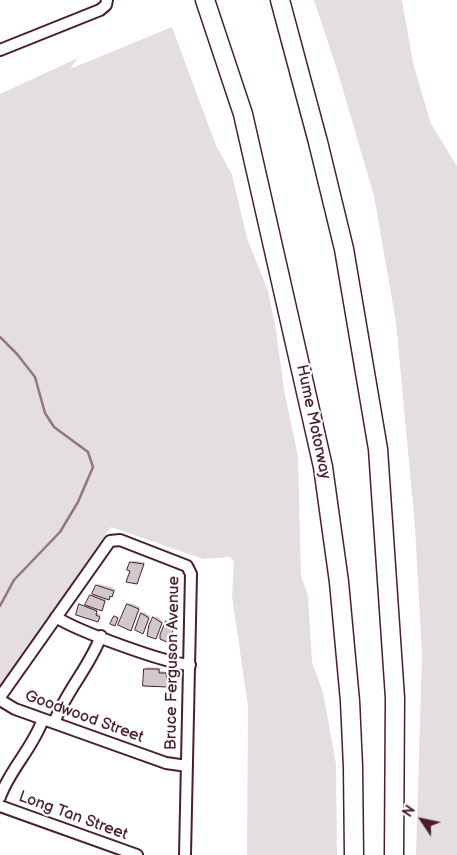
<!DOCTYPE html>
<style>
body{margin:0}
#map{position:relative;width:457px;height:855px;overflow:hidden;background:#fff;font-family:"Balsamiq Sans",sans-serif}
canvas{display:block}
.north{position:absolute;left:397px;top:795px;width:50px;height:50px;-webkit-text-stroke:4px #fff;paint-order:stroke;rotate:304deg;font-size:14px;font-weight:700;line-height:20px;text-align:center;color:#4a1f2b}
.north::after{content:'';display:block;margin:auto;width:18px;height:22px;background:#4a1f2b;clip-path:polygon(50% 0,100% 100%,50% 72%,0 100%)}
</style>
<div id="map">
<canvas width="457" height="855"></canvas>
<div class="north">N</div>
</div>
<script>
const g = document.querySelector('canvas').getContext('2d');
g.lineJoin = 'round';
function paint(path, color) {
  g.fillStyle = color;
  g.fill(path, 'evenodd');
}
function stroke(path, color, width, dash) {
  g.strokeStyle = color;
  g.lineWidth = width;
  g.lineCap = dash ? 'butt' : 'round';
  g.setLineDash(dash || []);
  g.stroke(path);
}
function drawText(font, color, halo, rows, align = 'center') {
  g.font = font + ' "Balsamiq Sans",sans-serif';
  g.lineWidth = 4.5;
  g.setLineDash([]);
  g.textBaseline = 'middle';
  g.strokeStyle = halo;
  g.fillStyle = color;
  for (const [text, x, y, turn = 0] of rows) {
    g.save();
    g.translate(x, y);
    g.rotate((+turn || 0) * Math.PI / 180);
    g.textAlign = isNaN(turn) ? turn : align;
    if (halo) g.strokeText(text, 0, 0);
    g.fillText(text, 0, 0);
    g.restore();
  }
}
paint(new Path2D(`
 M 314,0 L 402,0 L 413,63 L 431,124 L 457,166 L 457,855 L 416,855 L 422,654 L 415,527 L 396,322 L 374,196 L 339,76 Z
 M 172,27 L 215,143 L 232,175 L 247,238 L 268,291 L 276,330 L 284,390 L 298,456 L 301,576 L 308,596 L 312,662 L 323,692 L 336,764 L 337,855 L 247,855 L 248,707 L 232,596 L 234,562 L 230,557 L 203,559 L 111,527 L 0,688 L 0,94 L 78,58 L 70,69 Z`), '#e5dee0');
paint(new Path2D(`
 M 133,561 L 145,562 L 137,583 L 132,570 L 131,563 Z
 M 99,584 L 116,589 L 112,595 L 107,598 L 103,608 L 98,608 L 97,613 L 101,615 L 98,621 L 80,605 L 86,605 Z
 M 130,603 L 140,607 L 131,630 L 128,605 Z
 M 144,612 L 150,616 L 143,633 L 142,614 Z
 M 156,616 L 163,621 L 157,636 L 148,635 Z
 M 169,620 L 176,625 L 169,642 L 167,622 Z
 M 147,667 L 161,668 L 160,671 L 168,672 L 169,684 L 167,685 L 145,669 Z`), '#0003');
stroke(new Path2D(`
 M 0,337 L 17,354 L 35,377 L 45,413 L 54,427 L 88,452 L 93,467 L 78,502 L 60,532 L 14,580 L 0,606`), '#91787e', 2.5);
const building = new Path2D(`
 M 130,562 L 144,564 L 137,584 L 126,582 L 130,571 L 127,570 Z
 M 96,585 L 114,591 L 112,597 L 110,596 L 109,600 L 92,594 Z
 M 90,595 L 105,601 L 102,611 L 85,605 Z
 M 79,604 L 97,611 L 96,615 L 100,617 L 98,622 L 76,615 Z
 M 127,604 L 139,609 L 131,631 L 118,625 Z
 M 141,613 L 149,618 L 143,634 L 135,630 Z
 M 114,616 L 118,618 L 115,626 L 110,624 Z
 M 153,617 L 162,623 L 156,639 L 147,636 L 149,625 Z
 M 166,621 L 174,627 L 169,643 L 160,639 L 160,635 Z
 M 144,669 L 159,669 L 159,673 L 166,673 L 168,687 L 143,686 Z`);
paint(building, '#d2c7cb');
stroke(building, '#4a1f2b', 1);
const street = new Path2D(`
 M 0,50 L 100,10 L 106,5 L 107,0
 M 56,617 C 77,631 165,663 190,665
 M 0,697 L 110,541 L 120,540 L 187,566 L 191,574 L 185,855
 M 0,700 L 15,709 L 166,763 L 187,766
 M 54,723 C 66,691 89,668 101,636
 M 0,797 C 10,769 33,748 43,719
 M 0,806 L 137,855`);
const highway = new Path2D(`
 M 205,0 L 243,114 L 323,467 L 339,582 L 350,701 L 353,767 L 354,855
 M 280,0 L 318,142 L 344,249 L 378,449 L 395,698 L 394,855`);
stroke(street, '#4a1f2b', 14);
stroke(highway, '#4a1f2b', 21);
stroke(street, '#fff', 10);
stroke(highway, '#fff', 18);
drawText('16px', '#4a1f2b', '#fff', [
 ["Hume Motorway",313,422,78],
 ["Bruce Ferguson Avenue",173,663,-89],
 ["Goodwood Street",84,717,20],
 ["Long Tan Street",73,816,20]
]);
</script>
